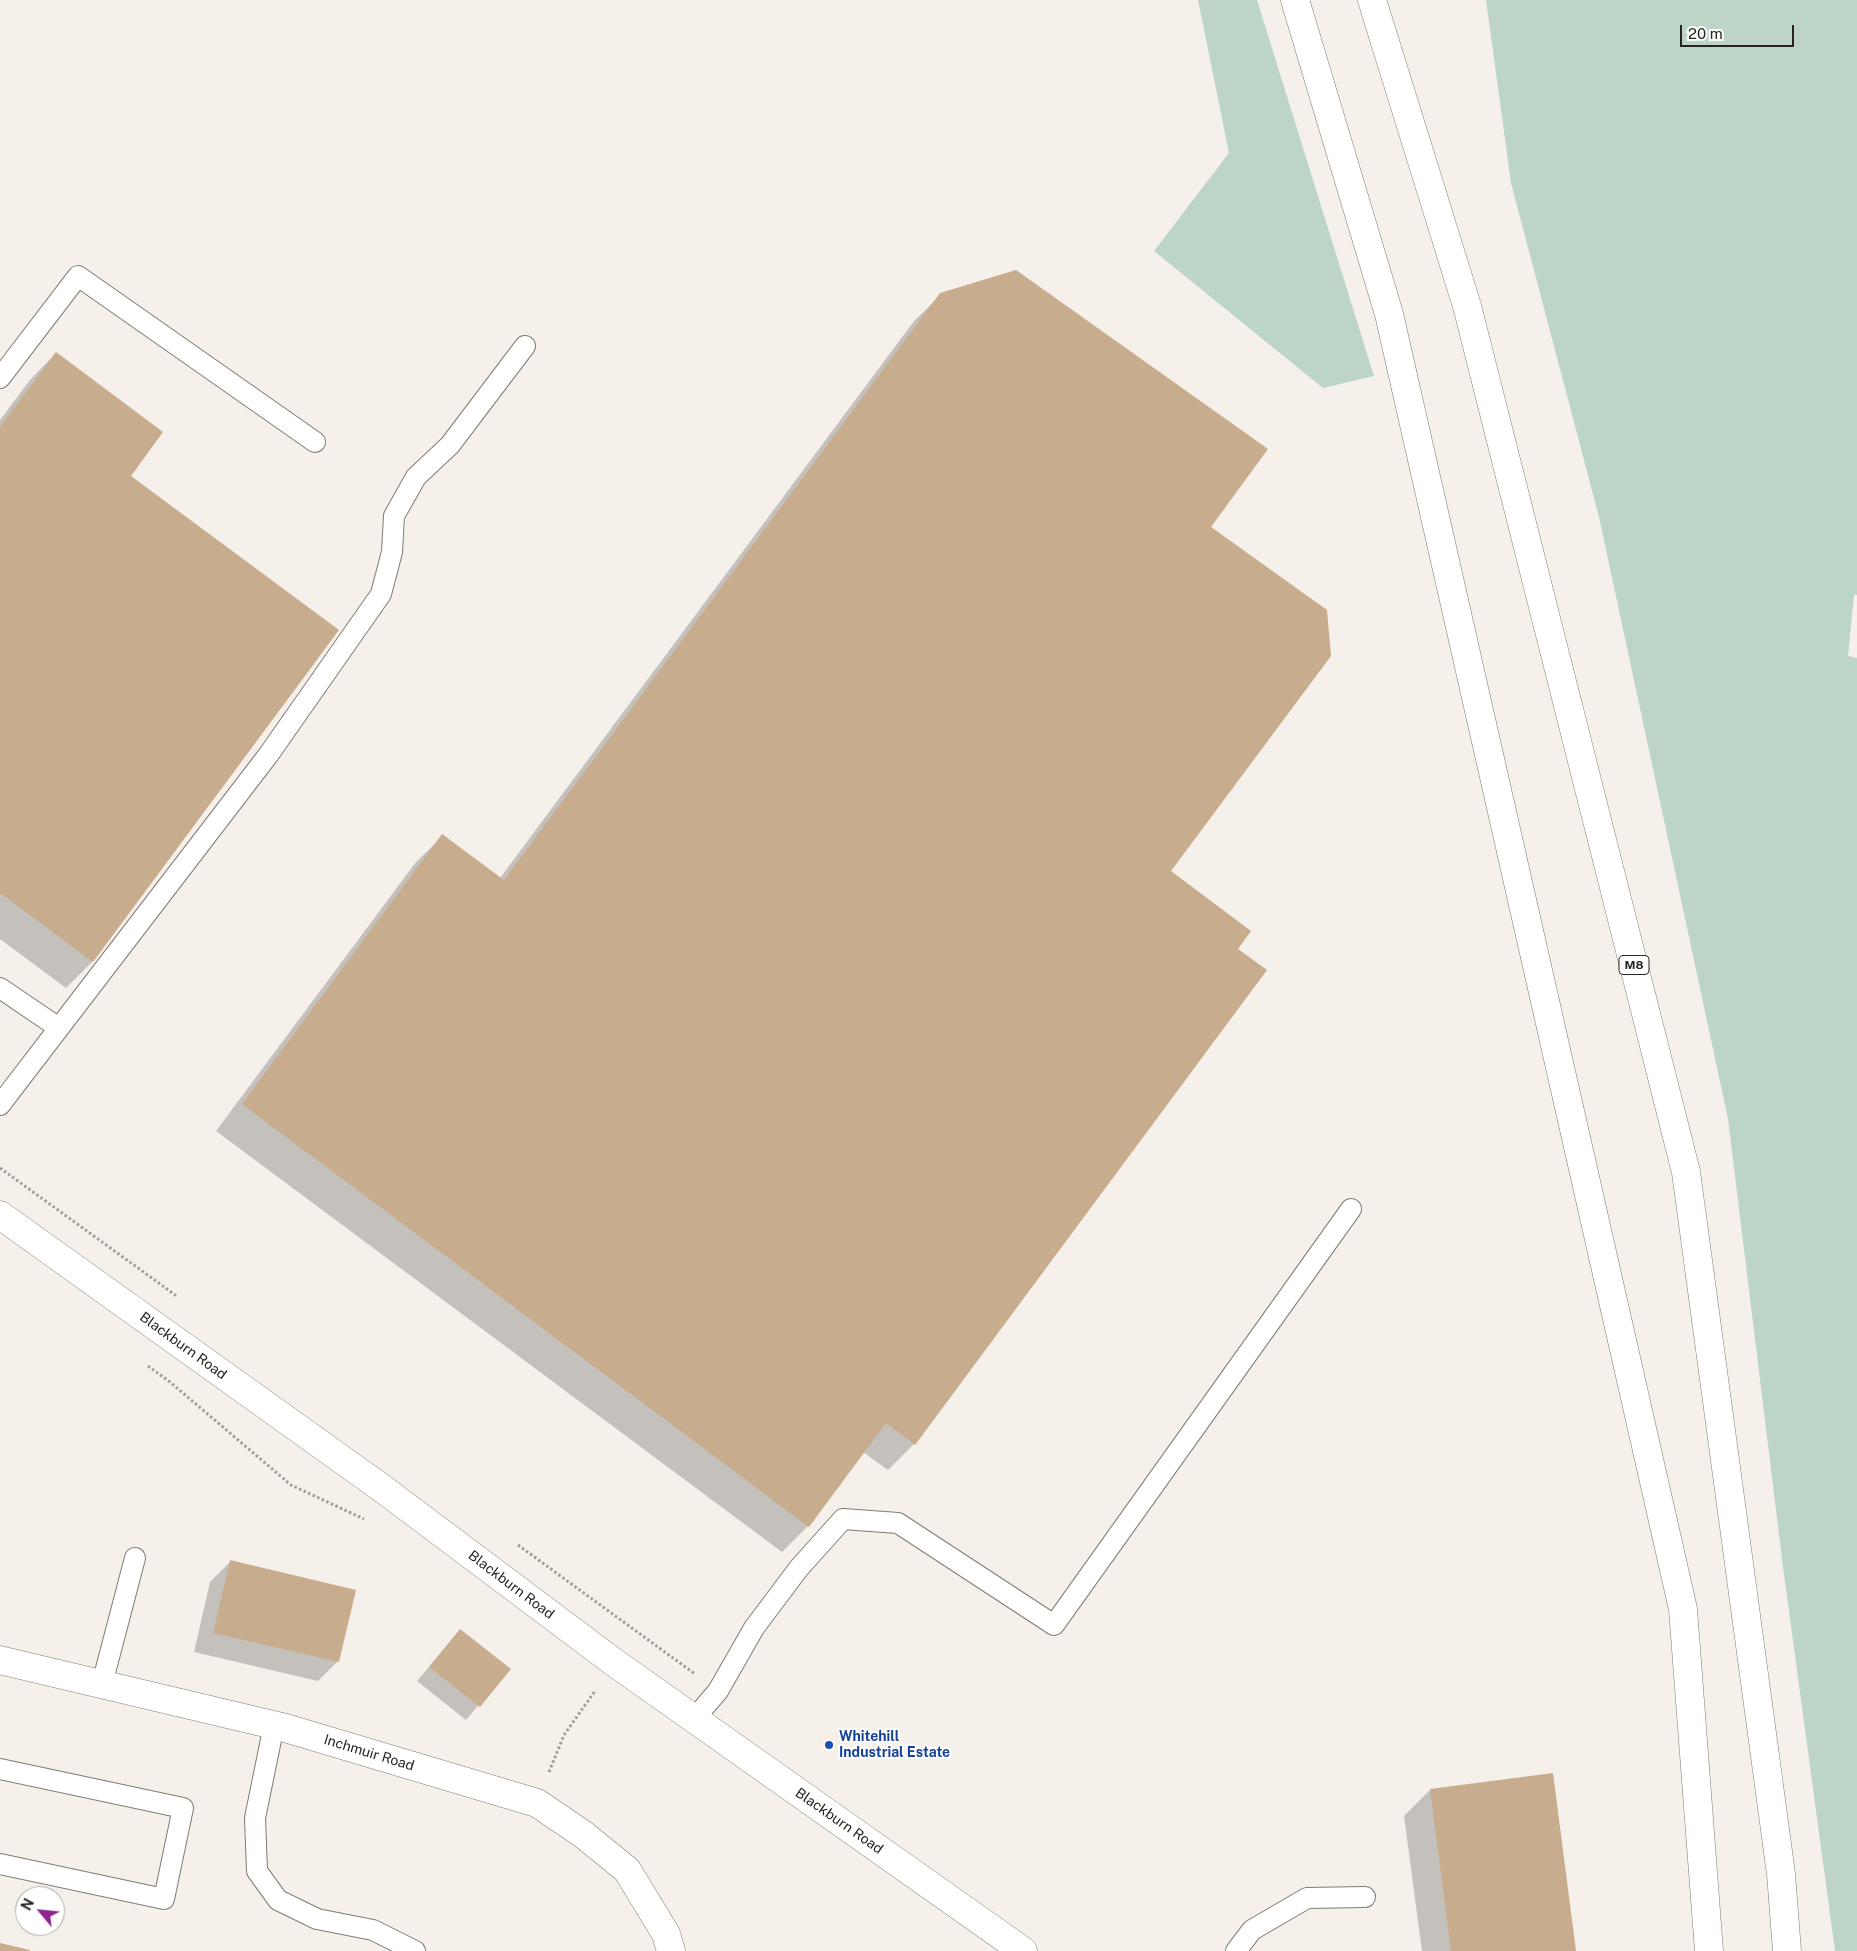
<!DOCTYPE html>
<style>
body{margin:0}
#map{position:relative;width:1857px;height:1951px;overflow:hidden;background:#f6f0ea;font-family:"Public Sans",sans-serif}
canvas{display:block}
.north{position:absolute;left:15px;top:1886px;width:50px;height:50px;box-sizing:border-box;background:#fff;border:1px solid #a9a8a7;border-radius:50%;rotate:298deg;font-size:14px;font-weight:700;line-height:20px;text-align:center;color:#272522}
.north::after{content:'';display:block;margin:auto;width:18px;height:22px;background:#8d268c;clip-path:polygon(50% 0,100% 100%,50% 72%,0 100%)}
.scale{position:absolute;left:1680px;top:25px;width:114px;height:22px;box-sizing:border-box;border:2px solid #272522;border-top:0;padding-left:6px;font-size:15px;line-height:18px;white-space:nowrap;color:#272522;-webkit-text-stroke:4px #fff;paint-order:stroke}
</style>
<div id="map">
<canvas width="1857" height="1951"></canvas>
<div class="north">N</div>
<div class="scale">20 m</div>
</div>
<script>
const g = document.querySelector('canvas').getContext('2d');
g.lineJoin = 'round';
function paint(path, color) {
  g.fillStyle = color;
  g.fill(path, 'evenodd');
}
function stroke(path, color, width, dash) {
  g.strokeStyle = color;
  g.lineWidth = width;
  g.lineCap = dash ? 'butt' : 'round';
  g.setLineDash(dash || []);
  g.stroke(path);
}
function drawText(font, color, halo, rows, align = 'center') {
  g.font = font + ' "Public Sans",sans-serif';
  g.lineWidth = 4;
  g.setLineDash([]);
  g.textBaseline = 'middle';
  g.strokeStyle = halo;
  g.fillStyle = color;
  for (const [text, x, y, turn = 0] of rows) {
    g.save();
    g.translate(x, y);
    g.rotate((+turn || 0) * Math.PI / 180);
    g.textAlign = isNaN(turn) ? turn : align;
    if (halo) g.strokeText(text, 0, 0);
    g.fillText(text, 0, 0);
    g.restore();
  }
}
paint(new Path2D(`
 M 1198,0 L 1257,0 L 1374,376 L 1323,388 L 1154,251 L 1229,153 Z
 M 1486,0 L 1857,0 L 1857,595 L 1854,595 L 1848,656 L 1857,658 L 1857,1951 L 1835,1951 L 1783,1567 L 1728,1119 L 1599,517 L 1511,183 Z`), '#bcd5c7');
paint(new Path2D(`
 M 941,295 L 1210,528 L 1169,872 L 1236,949 L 914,1444 L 888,1470 L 863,1452 L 808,1526 L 782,1552 L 216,1131 L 416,862 L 443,836 L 500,878 L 914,321 Z
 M 56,353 L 130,476 L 337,630 L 92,962 L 66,988 L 0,939 L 0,420 L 30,380 Z
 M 230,1562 L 338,1661 L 318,1681 L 194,1652 L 210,1582 Z
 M 460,1630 L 509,1669 L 466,1720 L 417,1681 Z
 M 1430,1790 L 1575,1951 L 1422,1951 L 1404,1816 Z`), '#0003');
paint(new Path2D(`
 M 1016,270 L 1268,449 L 1211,527 L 1327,610 L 1331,656 L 1171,871 L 1251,931 L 1238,949 L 1267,970 L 915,1445 L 886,1423 L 809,1527 L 242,1104 L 442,834 L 504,880 L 940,293 Z
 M 56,352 L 163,432 L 131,476 L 339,630 L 93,962 L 0,893 L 0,427 Z
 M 230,1560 L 356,1590 L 339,1662 L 213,1633 Z
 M 460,1629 L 511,1669 L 480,1707 L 429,1667 Z
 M 1553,1773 L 1576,1951 L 1451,1951 L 1430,1789 Z
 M 0,1943 L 30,1950 L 30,1951 L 0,1951 Z`), '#c7ac8d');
const service = new Path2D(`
 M 0,378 L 78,276 L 315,442
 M 0,988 L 59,1028 L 0,1105
 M 59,1028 L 269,754 L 381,594 L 392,552 L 394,516 L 416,477 L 450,445 L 525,346
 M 102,1684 L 135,1558
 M 694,1719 L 718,1691 L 754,1628 L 799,1568 L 843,1519 L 898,1523 L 1054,1625 L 1351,1209
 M 274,1725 L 255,1818 L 257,1871 L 278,1900 L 317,1919 L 373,1930 L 415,1951
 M 0,1769 L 183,1808 L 164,1899 L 0,1864
 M 1236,1951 L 1252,1930 L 1307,1898 L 1365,1897`);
const minor = new Path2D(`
 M 0,1660 L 282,1727 L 537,1803 L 584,1835 L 627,1870 L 666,1934 L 671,1951`);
const secondary = new Path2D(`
 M 0,1215 L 383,1489 L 615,1663 L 1023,1951`);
const motorway = new Path2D(`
 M 1295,0 L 1389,314 L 1683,1609 L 1709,1951
 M 1372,0 L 1467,306 L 1686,1172 L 1781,1874 L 1787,1951`);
stroke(service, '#817b76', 22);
stroke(minor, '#817b76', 29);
stroke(secondary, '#817b76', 29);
stroke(motorway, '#817b76', 29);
stroke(new Path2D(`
 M 0,1168 L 178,1297
 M 148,1366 L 170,1382 L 291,1485 L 364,1519
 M 518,1545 L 695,1674
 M 549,1772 L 564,1735 L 595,1691`), '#a29d98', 3, [2.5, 2.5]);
stroke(service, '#fff', 20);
stroke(minor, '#fff', 28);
stroke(secondary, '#fff', 28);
stroke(motorway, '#fff', 28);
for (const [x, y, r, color] of [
 [829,1745,5,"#1a4fb4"]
]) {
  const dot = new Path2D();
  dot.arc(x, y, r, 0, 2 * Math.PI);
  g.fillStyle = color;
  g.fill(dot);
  stroke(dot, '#fff', 2);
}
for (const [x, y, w] of [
 [1634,965,30]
]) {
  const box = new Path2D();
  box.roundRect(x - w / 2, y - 9.5, w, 19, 4);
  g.fillStyle = '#fff';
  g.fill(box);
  stroke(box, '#272522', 1);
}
drawText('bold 12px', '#272522', null, [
 ["M8",1634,965]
]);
drawText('14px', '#272522', '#fff', [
 ["Blackburn Road",183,1346,36],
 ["Blackburn Road",511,1585,37],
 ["Inchmuir Road",369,1753,17],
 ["Blackburn Road",839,1821,35]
]);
drawText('bold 14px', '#164399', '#fff', [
 ["Whitehill",839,1737],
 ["Industrial Estate",839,1753]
], 'left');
</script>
